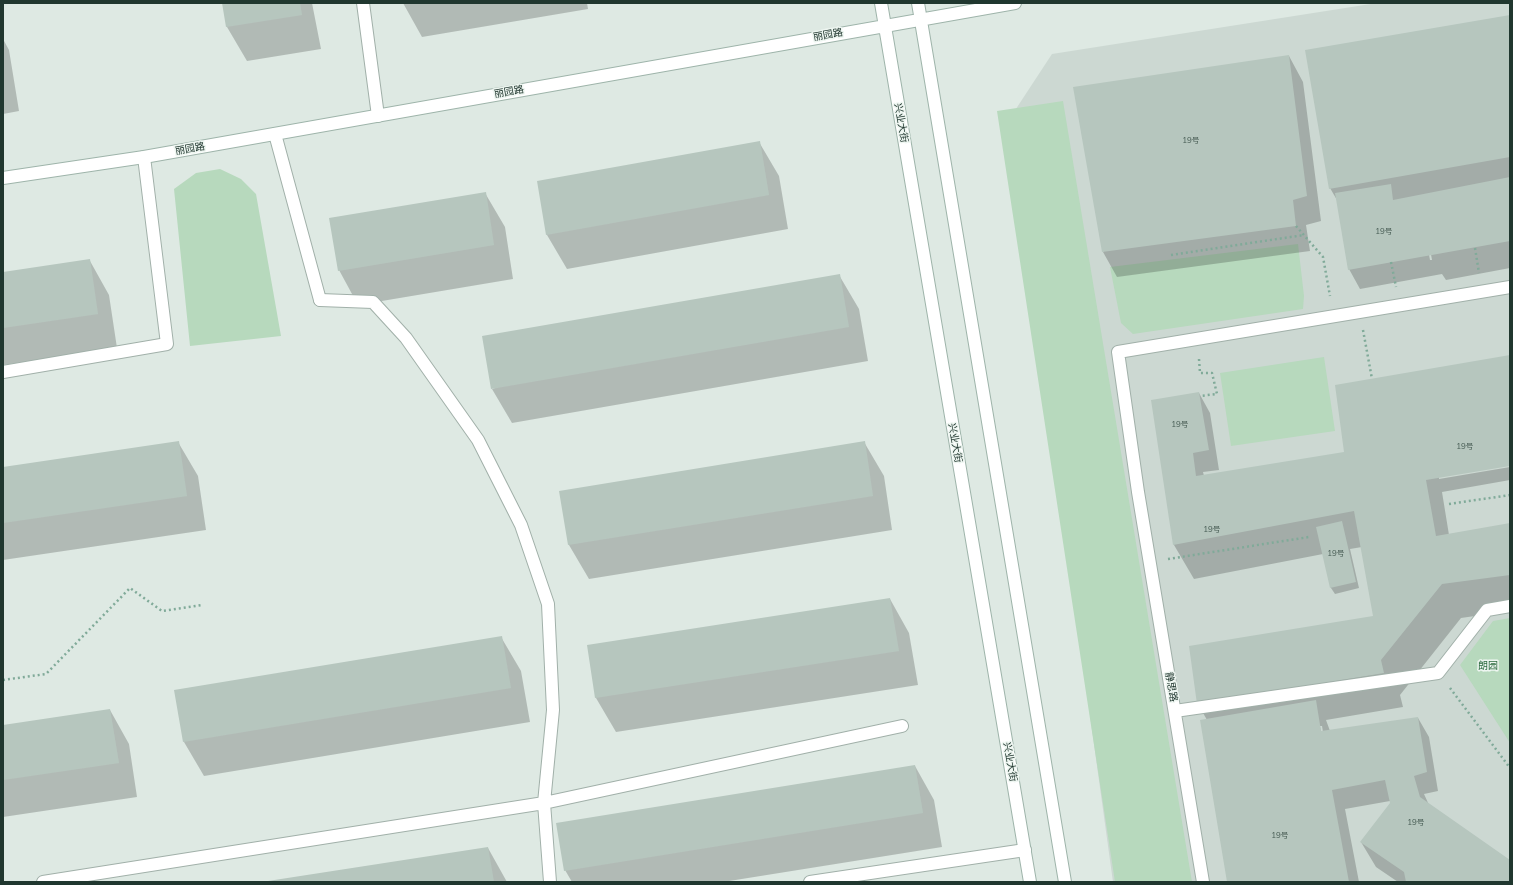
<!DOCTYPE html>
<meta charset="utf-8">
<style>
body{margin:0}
#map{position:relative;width:1513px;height:885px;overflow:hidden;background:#dee9e3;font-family:Mulish,sans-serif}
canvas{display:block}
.frame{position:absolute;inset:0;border:4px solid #20372f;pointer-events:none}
</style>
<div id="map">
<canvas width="1513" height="885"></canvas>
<div class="frame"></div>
</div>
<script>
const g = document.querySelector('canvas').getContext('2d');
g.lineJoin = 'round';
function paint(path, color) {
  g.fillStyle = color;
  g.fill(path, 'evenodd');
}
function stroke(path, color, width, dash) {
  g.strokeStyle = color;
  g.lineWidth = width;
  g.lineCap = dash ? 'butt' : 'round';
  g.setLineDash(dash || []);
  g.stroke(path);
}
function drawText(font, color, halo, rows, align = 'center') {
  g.font = font + ' Mulish,"Noto Sans SC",sans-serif';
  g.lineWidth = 3;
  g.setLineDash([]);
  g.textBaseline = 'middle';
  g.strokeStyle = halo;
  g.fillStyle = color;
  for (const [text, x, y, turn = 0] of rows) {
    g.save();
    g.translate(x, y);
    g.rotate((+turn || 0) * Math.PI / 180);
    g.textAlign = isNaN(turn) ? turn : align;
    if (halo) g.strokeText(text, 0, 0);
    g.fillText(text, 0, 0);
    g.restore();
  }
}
paint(new Path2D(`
 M 1377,3 L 1510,3 L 1510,882 L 1113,882 L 1008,121 L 1052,54 Z`), '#ccd8d2');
paint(new Path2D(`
 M 1063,101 L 1192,882 L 1115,882 L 997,111 Z
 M 220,169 L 241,179 L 256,194 L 281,336 L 190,346 L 174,189 L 196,173 Z
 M 1298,244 L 1304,296 L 1303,309 L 1133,334 L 1121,323 L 1110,267 Z
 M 1324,357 L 1335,431 L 1231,446 L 1220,373 Z
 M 1510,618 L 1510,743 L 1460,665 L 1493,621 Z`), '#b7d9bd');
paint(new Path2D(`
 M 223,3 L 312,3 L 321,49 L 247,61 L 227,27 Z
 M 403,3 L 587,3 L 588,9 L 422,37 Z
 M 1510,16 L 1510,268 L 1446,280 L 1442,274 L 1360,289 L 1349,269 L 1337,200 L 1330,188 ZM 1422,216 L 1424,216 L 1432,260 L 1430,260 Z
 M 3,39 L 9,50 L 19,111 L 3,114 Z
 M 1289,56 L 1303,82 L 1321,221 L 1306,225 L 1310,251 L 1117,277 L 1103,252 Z
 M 759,142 L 779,176 L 788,229 L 567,269 L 547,235 L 538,182 Z
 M 485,193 L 505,227 L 513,279 L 358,305 L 339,270 Z
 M 90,261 L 109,295 L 117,348 L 3,365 L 3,273 Z
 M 839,275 L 859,309 L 868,361 L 512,423 L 492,389 Z
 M 1510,356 L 1510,465 L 1439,477 L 1439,479 L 1510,467 L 1510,480 L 1442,492 L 1449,535 L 1510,524 L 1510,611 L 1461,618 L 1400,695 L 1403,707 L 1326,720 L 1330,731 L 1418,718 L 1429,737 L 1438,791 L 1424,794 L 1429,805 L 1510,861 L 1510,882 L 1398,882 L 1376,867 L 1361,842 L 1391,804 L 1390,801 L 1345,809 L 1359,882 L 1228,882 L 1207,720 L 1198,704 L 1374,617 L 1362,547 L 1350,549 L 1359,588 L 1335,594 L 1331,588 L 1323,554 L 1194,579 L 1174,545 L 1199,393 L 1210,413 L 1219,470 L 1203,472 L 1204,476 L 1345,453 ZM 1320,726 L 1322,726 L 1323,732 L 1321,732 Z
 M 178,442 L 198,476 L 206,530 L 3,560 L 3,468 Z
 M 864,442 L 884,476 L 892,530 L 589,579 L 569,545 L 561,492 Z
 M 890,599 L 909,633 L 918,685 L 616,732 L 596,698 L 588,646 Z
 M 501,637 L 521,671 L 530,722 L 204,776 L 184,742 L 175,691 Z
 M 110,710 L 129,744 L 137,797 L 3,817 L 3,726 Z
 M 915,766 L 934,800 L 942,847 L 723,882 L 572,882 L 565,870 Z
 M 488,848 L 507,882 L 269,882 Z`), '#0003');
paint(new Path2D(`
 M 222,3 L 300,3 L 302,15 L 226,27 Z
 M 1510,15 L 1510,157 L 1329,189 L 1305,50 Z
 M 1289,55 L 1307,196 L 1293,200 L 1296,226 L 1102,252 L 1073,87 Z
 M 760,141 L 769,195 L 546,235 L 537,181 Z
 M 1510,177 L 1510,241 L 1348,270 L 1335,193 L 1391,184 L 1393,200 Z
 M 486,192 L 494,245 L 338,271 L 329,218 Z
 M 90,259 L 98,314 L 3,328 L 3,272 Z
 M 840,274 L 849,327 L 491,389 L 482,336 Z
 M 1510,355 L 1510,466 L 1426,480 L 1436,536 L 1510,523 L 1510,575 L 1442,584 L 1381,660 L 1384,673 L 1197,704 L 1189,646 L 1373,616 L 1354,511 L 1173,545 L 1151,400 L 1199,392 L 1209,450 L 1193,453 L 1196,476 L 1344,452 L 1335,385 Z
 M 179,441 L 187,496 L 3,523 L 3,467 Z
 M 865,441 L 873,496 L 568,545 L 559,491 Z
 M 1342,521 L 1356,582 L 1330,588 L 1316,527 Z
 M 890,598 L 899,651 L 595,698 L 587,645 Z
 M 502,636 L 511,688 L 183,742 L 174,690 Z
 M 1316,700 L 1321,731 L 1418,717 L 1427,772 L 1414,776 L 1420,797 L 1510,860 L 1509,882 L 1406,882 L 1404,872 L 1360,842 L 1390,803 L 1385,780 L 1332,790 L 1349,882 L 1227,882 L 1200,720 Z
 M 110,709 L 119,763 L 3,780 L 3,725 Z
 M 915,765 L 923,813 L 564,871 L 556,823 Z
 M 488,847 L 494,882 L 268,882 L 268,881 Z`), '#b6c6be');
const lane = new Path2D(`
 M 363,3 L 378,116
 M 320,300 L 373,302 L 406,338 L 478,440 L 521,525 L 548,604 L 553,710 L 544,803 L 550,882
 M 3,372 L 167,344 L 144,157
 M 43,882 L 544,803 L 902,726`);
const street = new Path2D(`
 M 275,134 L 320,300
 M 1175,711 L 1438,673 L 1487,610 L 1510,606
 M 810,882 L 1025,850
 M 1203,882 L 1138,492 L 1118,352 L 1510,287`);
const secondary = new Path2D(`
 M 881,3 L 1030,882
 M 918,3 L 1065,882
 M 3,178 L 144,157 L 1015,3`);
stroke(lane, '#a1b0a9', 14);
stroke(street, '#a1b0a9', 14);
stroke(secondary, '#9eb4aa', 14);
stroke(new Path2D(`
 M 1296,226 L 1323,257 L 1330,296
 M 1475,248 L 1479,273
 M 1171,255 L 1304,235
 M 1391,262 L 1396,287
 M 1363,330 L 1372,379
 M 1199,359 L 1200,373 L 1212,373 L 1217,394 L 1200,396
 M 1449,504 L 1510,495
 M 1168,559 L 1309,537
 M 3,680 L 46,674 L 130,588 L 162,611 L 202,605
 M 1450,688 L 1510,768`), '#80aa99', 2.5, [2, 3]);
stroke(lane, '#fff', 12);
stroke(street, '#fff', 12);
stroke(secondary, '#fff', 12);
drawText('8px', '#465b53', null, [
 ["19号",1191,141],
 ["19号",1384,232],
 ["19号",1180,425],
 ["19号",1465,447],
 ["19号",1212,530],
 ["19号",1336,554],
 ["19号",1416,823],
 ["19号",1280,836]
]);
drawText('10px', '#20372f', '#eef6f1', [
 ["丽园路",828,35,-10],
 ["丽园路",509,92,-10],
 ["兴业大街",901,123,80],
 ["丽园路",190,149,-10],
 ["兴业大街",955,443,80],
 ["静思路",1171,687,80],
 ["兴业大街",1010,762,80]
]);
drawText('10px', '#2d6b40', '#eef6f1', [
 ["朗园",1488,666]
]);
</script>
